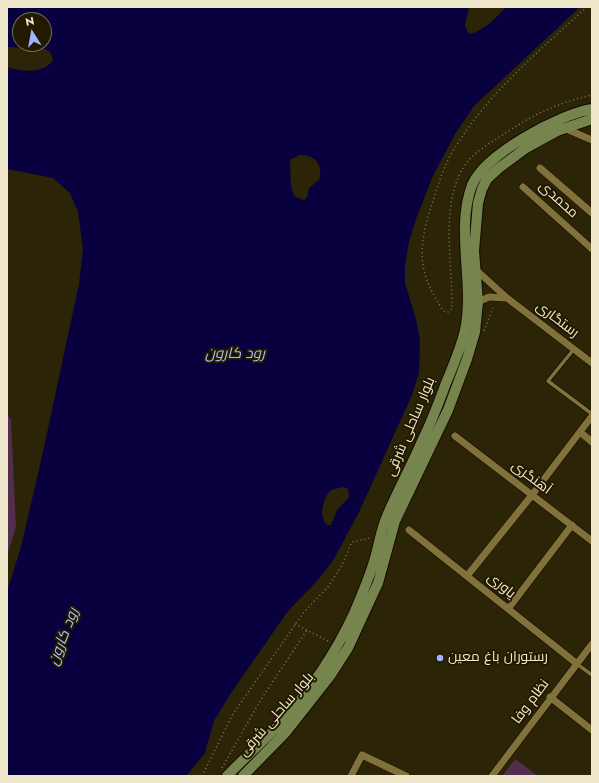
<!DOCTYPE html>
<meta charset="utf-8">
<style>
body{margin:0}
#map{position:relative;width:599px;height:783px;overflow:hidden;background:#2c2406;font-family:Jost,sans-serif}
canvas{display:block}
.frame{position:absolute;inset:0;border:8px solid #f0e8cc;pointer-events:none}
.north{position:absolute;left:12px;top:12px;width:40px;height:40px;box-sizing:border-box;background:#221a00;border:1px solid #746c52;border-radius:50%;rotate:349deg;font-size:11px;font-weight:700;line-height:16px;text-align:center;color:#f0e8cc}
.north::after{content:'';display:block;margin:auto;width:14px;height:18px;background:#a1b3fd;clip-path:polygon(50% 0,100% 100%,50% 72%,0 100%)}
</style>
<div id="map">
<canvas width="599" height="783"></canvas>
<div class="frame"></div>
<div class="north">N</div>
</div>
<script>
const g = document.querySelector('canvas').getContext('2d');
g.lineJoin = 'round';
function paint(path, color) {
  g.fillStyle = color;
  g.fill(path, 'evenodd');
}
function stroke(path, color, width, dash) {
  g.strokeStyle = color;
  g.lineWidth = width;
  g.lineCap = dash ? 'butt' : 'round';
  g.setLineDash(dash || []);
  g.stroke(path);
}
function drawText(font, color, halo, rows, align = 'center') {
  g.font = font + ' Jost,Cairo,sans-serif';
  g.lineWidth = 4;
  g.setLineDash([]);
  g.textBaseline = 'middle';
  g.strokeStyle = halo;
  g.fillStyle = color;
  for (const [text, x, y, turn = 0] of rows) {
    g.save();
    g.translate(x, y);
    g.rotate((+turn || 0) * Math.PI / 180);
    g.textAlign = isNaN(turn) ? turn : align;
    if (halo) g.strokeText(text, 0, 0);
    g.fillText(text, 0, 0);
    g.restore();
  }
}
paint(new Path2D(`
 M 7,413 L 11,420 L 16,527 L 7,556 Z
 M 515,759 L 538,776 L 502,776 Z`), '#522d4c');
paint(new Path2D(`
 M 7,7 L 469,7 L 465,26 L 469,34 C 485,31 495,18 506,7 L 580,7 L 474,106 L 455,134 L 433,176 L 416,219 L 409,241 L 405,266 L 405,283 L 416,319 L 420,340 L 419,373 L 412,395 L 360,510 L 334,559 L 317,581 L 288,611 L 231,693 L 214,721 L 205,753 L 186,776 L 7,776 L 7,592 L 21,547 L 43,452 L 79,284 L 83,249 L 78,212 L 70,193 L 53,178 L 7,169 L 7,67 C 21,72 44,74 53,60 L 50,52 L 45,49 L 7,47 ZM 20,20 L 44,20 L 44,44 L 20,44 ZM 299,155 C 314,154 324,164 319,180 L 309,188 L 307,197 L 304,200 L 295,197 C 289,187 291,172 290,160 ZM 343,487 L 348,489 L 349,497 L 337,510 L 331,525 L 327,525 C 318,516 323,498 331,490 Z`), '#08003f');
const service = new Path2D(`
 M 574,349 L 548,381 L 592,414
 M 577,664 L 592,675`);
const minor = new Path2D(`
 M 564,128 L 592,140
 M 540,168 L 592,213
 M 523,187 L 592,249
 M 475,269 L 507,298 L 592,363
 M 478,302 L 489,297 L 506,298
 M 580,432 L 592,442
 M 455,436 L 592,541
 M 409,530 L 576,663
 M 467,576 L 532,495 L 592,416
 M 508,609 L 572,525
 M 550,697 L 592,730
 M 351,776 L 362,755 L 406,776
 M 492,776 L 592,644`);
const secondary = new Path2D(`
 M 227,776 C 244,758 262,742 279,725 C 310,691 336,653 355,611 C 362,594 370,576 375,558 C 379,544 381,529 387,516 C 398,490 412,465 423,439 C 432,421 439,402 446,383 C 453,366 461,348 465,330 C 475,284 455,230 472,185 C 485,154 560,114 592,109
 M 243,776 L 286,732 L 330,676 L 348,648 L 378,583 L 395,521 L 448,410 L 467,359 L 475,332 L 478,302 L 474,251 L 478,203 L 482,189 L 487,179 L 499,168 L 526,148 L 557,131 L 592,119`);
stroke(service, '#140c00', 5);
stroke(minor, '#140c00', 8);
stroke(secondary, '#140c00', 12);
stroke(new Path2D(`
 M 587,7 C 540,50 486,95 453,151 C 443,167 438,186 432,204 C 425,224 419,249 424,270 C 427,285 435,297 443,311 L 448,312 L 452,309 C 453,266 438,198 468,161 C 478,149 494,141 507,132 C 536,113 558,103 592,95
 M 484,331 L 494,305
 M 295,624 L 330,642
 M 222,768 L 260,701 L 307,630
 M 202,776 L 233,714 L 304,612 L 328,587 L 342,565 L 352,542 L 371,538`), '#827a5d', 1.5, [1, 3]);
stroke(service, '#81713b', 3.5);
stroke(minor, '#81713b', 7);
stroke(secondary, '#76844e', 10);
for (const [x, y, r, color] of [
 [440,658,4,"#a1b3fd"]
]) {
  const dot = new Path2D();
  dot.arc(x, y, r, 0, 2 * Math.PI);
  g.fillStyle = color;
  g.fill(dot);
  stroke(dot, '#221a00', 1.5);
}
drawText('14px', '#f0e8cc', '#221a00', [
 ["محمدی",558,200,42],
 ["رستگاری",557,320,37],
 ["بلوار ساحلی شرقی",411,427,-67],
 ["آهنگری",531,478,37],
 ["یاوری",501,586,39],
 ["نظام وفا",531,702,-53],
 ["بلوار ساحلی شرقی",277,715,-49]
]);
drawText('14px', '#f0e8cc', '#221a00', [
 ["رستوران باغ معین",448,658]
], 'left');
drawText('italic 15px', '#aebdf8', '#221a00', [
 ["رود کارون",235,354],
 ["رود کارون",64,637,-69]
]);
</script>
